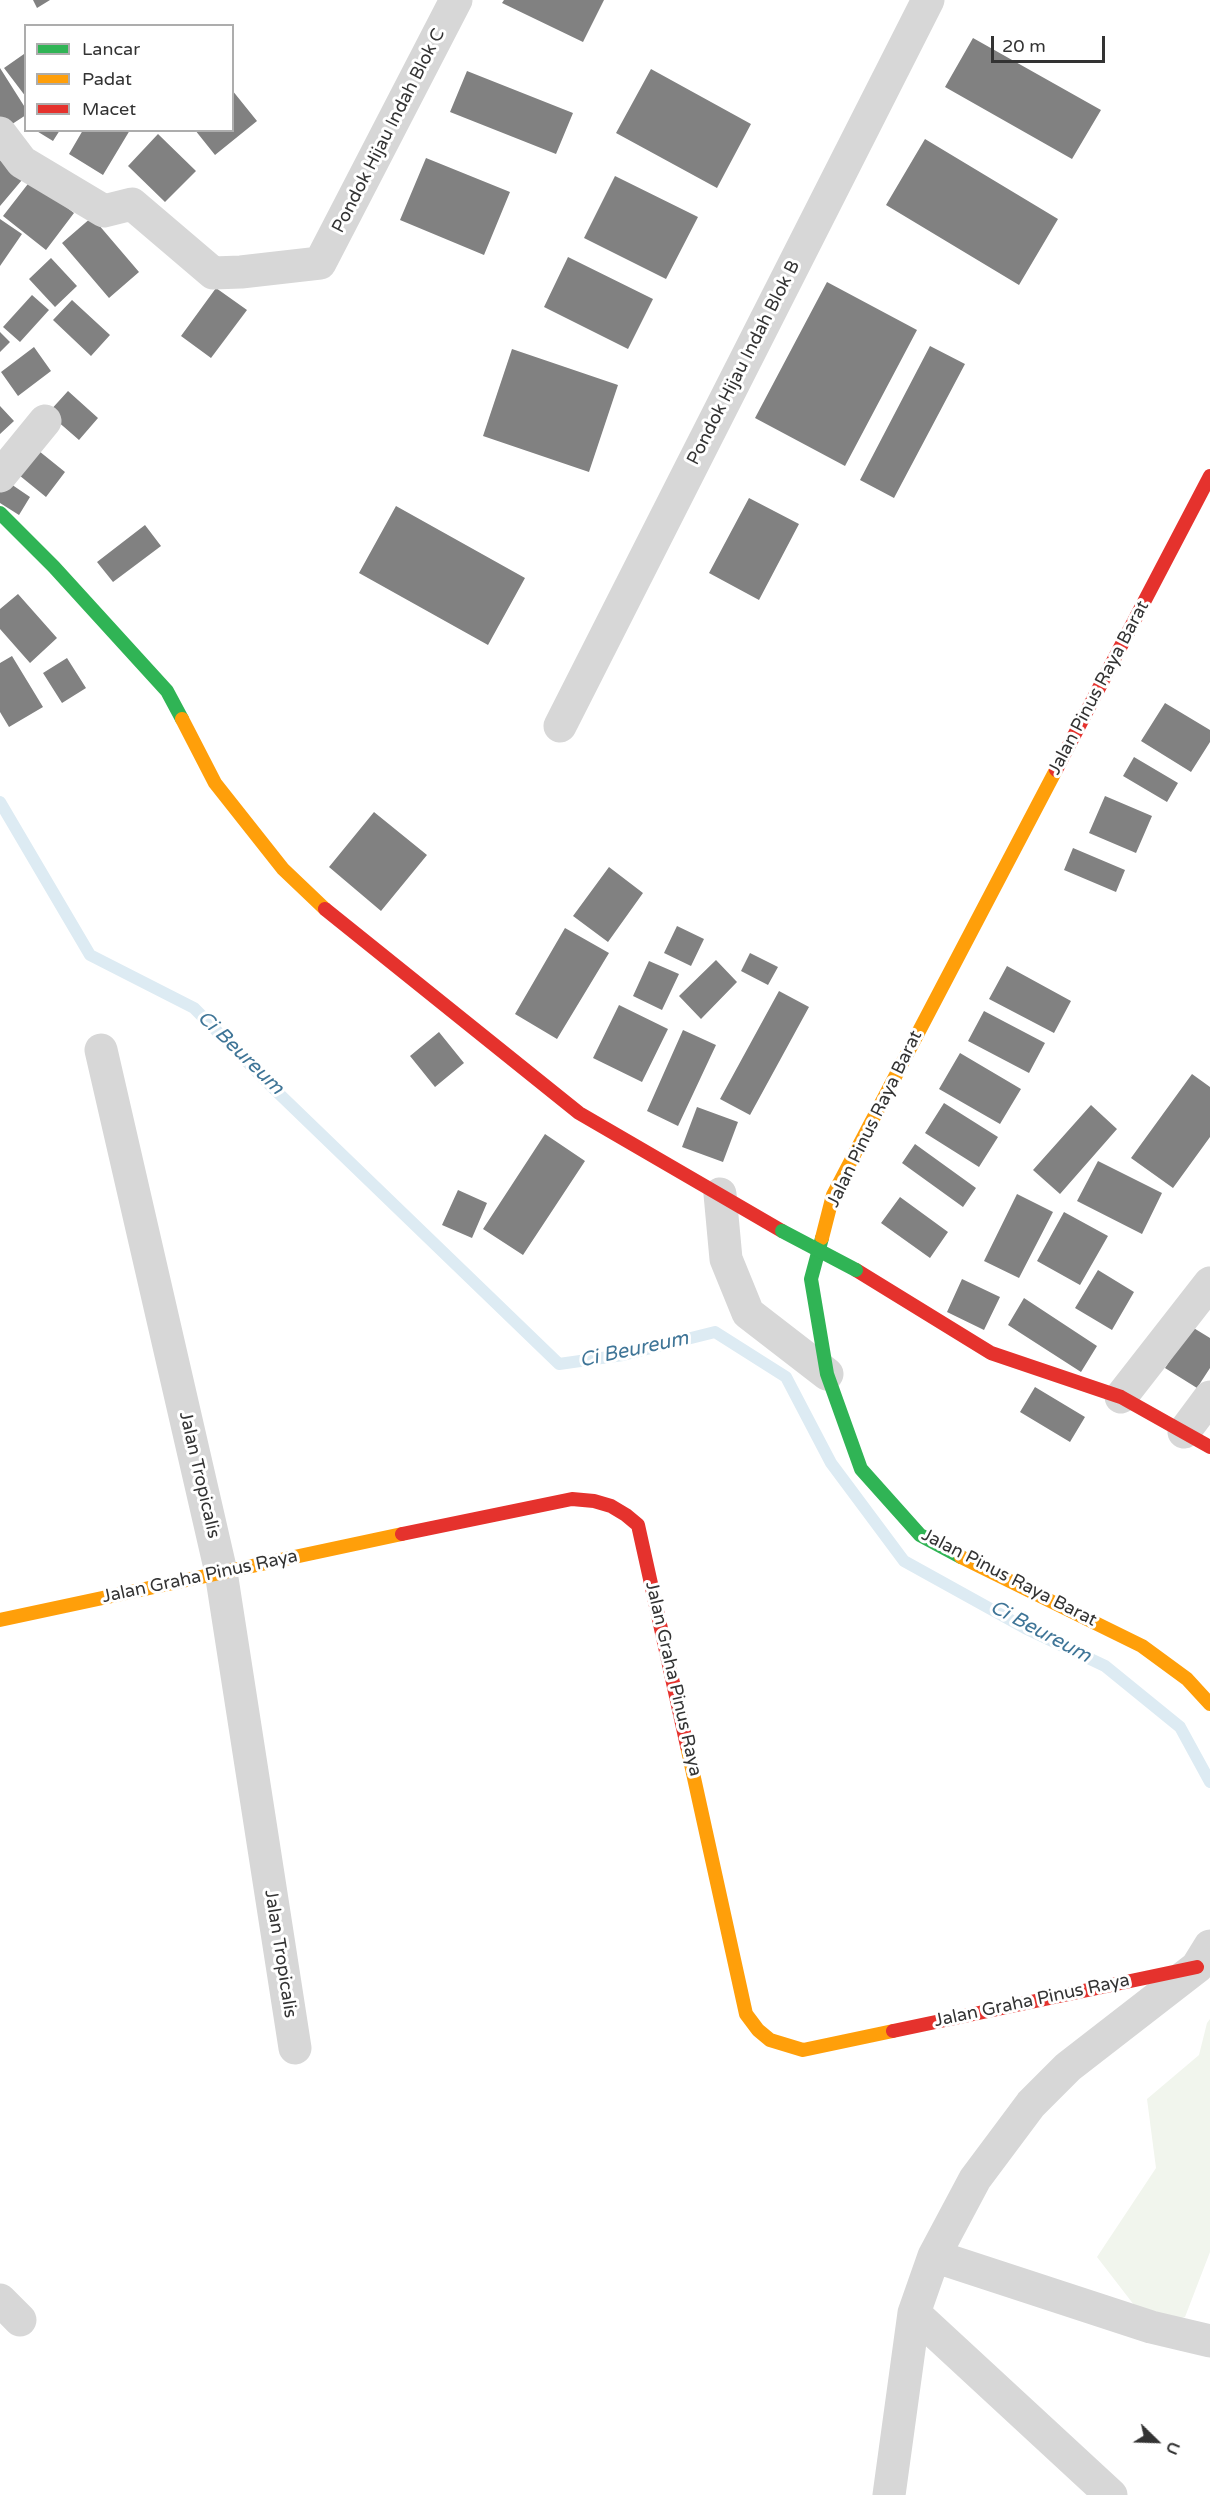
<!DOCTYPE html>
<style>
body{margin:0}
#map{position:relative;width:1210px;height:2495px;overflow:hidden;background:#fff;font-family:"Varela Round",sans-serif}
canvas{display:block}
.legend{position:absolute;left:24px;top:24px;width:210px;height:108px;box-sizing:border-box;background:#fff;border:2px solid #adadad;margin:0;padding:8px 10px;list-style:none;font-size:18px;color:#333}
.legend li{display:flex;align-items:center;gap:12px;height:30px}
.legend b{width:30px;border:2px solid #adadad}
.north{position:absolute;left:1126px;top:2411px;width:60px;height:60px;-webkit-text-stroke:4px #fff;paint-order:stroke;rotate:113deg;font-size:16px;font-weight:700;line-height:24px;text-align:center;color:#333}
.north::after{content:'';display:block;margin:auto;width:21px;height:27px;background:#333;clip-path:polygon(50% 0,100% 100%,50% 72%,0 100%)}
.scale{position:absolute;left:991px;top:36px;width:114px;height:27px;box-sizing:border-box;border:3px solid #333;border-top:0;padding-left:8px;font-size:18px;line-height:21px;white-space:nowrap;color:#333;-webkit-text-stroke:4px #fff;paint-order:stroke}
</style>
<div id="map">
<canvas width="1210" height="2495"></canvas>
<ul class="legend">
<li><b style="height:8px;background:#30b455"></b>Lancar</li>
<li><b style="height:8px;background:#ff9f0a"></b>Padat</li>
<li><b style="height:8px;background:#e5322d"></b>Macet</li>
</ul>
<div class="north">U</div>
<div class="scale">20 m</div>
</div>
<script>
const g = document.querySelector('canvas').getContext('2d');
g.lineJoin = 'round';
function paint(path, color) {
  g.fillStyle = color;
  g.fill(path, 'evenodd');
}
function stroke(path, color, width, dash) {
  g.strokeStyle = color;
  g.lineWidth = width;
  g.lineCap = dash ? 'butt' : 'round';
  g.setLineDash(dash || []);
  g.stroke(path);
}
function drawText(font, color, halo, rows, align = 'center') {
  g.font = font + ' "Varela Round",sans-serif';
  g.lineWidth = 6;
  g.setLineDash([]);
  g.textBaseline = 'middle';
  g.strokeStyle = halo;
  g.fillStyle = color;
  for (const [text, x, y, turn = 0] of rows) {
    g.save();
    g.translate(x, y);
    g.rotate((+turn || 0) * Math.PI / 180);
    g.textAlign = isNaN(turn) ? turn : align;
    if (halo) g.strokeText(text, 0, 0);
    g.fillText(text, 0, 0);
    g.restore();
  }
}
paint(new Path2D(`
 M 1210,2019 L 1210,2252 L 1185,2317 L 1151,2327 L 1097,2257 L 1156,2168 L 1147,2099 L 1199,2055 L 1207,2023 Z`), '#f1f5ed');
stroke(new Path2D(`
 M 0,802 L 90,955 L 194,1008 L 272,1087 L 559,1364 L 623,1355 L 715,1332 L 786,1377 L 831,1463 L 904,1561 L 1025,1628 L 1105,1666 L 1180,1727 L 1210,1782`), '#ddebf3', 12);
paint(new Path2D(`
 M 33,0 L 50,0 L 37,8 Z
 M 504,0 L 604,0 L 583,42 L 502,3 Z
 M 973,38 L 1101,110 L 1072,159 L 945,87 Z
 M 24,54 L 26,56 L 26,97 L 4,68 Z
 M 0,68 L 26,109 L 26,115 L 3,130 L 0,126 Z
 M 651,69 L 751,124 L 717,188 L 616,133 Z
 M 467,71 L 573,113 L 556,154 L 450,112 Z
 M 232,90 L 257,121 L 215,155 L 195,130 L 232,130 Z
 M 35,130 L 60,130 L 53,141 Z
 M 83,130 L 130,130 L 103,175 L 69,154 Z
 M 158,134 L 196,171 L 165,202 L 128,166 Z
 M 925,139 L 1058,219 L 1019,285 L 886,205 Z
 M 426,158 L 510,192 L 484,255 L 400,220 Z
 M 0,160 L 22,180 L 0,206 Z
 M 615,176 L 698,217 L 666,279 L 584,238 Z
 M 31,180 L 74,213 L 46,250 L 3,216 Z
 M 92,217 L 139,272 L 109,298 L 62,243 Z
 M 0,219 L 22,234 L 0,266 Z
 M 568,257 L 653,299 L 628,349 L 544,307 Z
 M 51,258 L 77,286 L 55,307 L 29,279 Z
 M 827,282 L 917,330 L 845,466 L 755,418 Z
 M 216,288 L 247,310 L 211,358 L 181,336 Z
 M 32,295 L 49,310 L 20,342 L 3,327 Z
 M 72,300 L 110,335 L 91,356 L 53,320 Z
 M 0,332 L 10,342 L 0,352 Z
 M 930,346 L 965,364 L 894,498 L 860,480 Z
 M 34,347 L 51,371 L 18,396 L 1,372 Z
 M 512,349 L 618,385 L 589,472 L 483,436 Z
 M 68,391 L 98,418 L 79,440 L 48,413 Z
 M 0,406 L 14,421 L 0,434 Z
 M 34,447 L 65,472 L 46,497 L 14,471 Z
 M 5,480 L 30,497 L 19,515 L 0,503 L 0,487 Z
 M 749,498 L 799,524 L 759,600 L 709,573 Z
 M 396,506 L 525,578 L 488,645 L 359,573 Z
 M 145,525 L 161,546 L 113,582 L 97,562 Z
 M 18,594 L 57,638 L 30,663 L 0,629 L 0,609 Z
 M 12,656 L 43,707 L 9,727 L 0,712 L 0,663 Z
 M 67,658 L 86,688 L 62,703 L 43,673 Z
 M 1165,703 L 1210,730 L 1210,742 L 1191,772 L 1141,741 Z
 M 1134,757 L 1178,783 L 1167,802 L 1123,776 Z
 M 1105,796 L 1152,816 L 1136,853 L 1089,833 Z
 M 374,812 L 427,855 L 381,911 L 329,867 Z
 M 1073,848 L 1125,870 L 1116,892 L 1064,870 Z
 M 609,867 L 643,893 L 608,942 L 573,916 Z
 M 677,926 L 704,939 L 691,966 L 664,953 Z
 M 565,928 L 609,953 L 557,1039 L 515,1014 Z
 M 750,953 L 778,967 L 768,985 L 741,971 Z
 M 716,960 L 737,982 L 701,1019 L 679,996 Z
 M 649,961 L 679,974 L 662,1010 L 633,996 Z
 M 1007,966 L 1071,1001 L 1054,1033 L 989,999 Z
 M 779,991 L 809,1007 L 750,1115 L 720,1099 Z
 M 619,1005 L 668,1029 L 642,1082 L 593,1058 Z
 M 984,1011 L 1045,1043 L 1029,1073 L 968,1041 Z
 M 683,1030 L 716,1045 L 678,1126 L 647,1111 Z
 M 439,1032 L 464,1063 L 435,1087 L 410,1056 Z
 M 960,1053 L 1021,1089 L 1000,1124 L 939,1089 Z
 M 1192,1074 L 1210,1087 L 1210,1137 L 1173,1188 L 1131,1158 Z
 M 944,1103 L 998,1137 L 979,1167 L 925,1133 Z
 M 1091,1105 L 1117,1129 L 1060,1194 L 1033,1170 Z
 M 697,1107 L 738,1122 L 723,1162 L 682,1147 Z
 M 545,1134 L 585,1161 L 523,1255 L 483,1229 Z
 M 915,1144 L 976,1188 L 963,1207 L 902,1163 Z
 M 1098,1161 L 1162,1193 L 1142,1234 L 1077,1201 Z
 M 458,1190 L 487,1203 L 472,1238 L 442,1225 Z
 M 1017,1194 L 1053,1212 L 1019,1278 L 984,1261 Z
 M 900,1197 L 948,1232 L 930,1258 L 881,1223 Z
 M 1064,1212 L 1108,1236 L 1080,1285 L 1037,1261 Z
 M 1098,1270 L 1134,1292 L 1112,1330 L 1075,1308 Z
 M 962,1279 L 1000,1297 L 984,1330 L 947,1312 Z
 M 1024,1298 L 1097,1346 L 1081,1372 L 1008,1325 Z
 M 1192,1327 L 1210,1338 L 1210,1368 L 1197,1388 L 1165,1368 Z
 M 1035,1387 L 1085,1417 L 1070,1442 L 1020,1412 Z`), '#818181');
stroke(new Path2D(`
 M 0,133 L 22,162 L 104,211 L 132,204 L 213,273 L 241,272 L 320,263 L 456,0
 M 0,476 L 45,421
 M 560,726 L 928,0
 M 101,1050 L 221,1572 L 295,2048
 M 720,1194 L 726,1259 L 748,1313 L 827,1374
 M 1121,1397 L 1210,1283
 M 1184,1432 L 1210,1397
 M 934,2256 L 1151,2327 L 1210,2341
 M 0,2300 L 20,2320
 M 914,2313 L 1111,2495
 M 889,2495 L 914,2313 L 934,2256 L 975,2179 L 1031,2104 L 1068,2067 L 1197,1967 L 1210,1946`), '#d7d7d7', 33);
stroke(new Path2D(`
 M 0,513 L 54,567 L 167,691 L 182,719
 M 822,1238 L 811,1279 L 827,1374 L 861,1469 L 920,1535 L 961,1557`), '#30b455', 14);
stroke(new Path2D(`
 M 182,719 L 215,783 L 283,869 L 325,909
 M 822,1238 L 833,1195 L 1056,770
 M 961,1557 L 1142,1646 L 1187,1679 L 1210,1704
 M 0,1620 L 402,1534
 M 687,1746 L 746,2014 L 758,2030 L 770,2040 L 803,2050 L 893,2031`), '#ff9f0a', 14);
stroke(new Path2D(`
 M 1056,770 L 1210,476
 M 325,909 L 579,1113 L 782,1231
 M 856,1270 L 991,1353 L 1121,1397 L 1210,1447
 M 402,1534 L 572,1499 L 594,1501 L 611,1506 L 626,1515 L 638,1525 L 687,1746
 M 893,2031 L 1197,1967`), '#e5322d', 14);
stroke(new Path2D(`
 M 782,1231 L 856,1270`), '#30b455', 14);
drawText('18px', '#333', '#fff', [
 ["Pondok Hijau Indah Blok C",389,131,-63],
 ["Pondok Hijau Indah Blok B",744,363,-63],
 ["Jalan Pinus Raya Barat",1099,688,-62],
 ["Jalan Pinus Raya Barat",875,1119,-64],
 ["Jalan Tropicalis",199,1475,77],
 ["Jalan Graha Pinus Raya",200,1577,-12],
 ["Jalan Pinus Raya Barat",1009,1578,27],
 ["Jalan Graha Pinus Raya",673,1679,77],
 ["Jalan Tropicalis",280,1954,81],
 ["Jalan Graha Pinus Raya",1032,2001,-12]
]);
drawText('italic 20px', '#3f7597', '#fff', [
 ["Ci Beureum",240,1053,44],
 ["Ci Beureum",634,1350,-12],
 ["Ci Beureum",1040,1632,28]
]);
</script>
